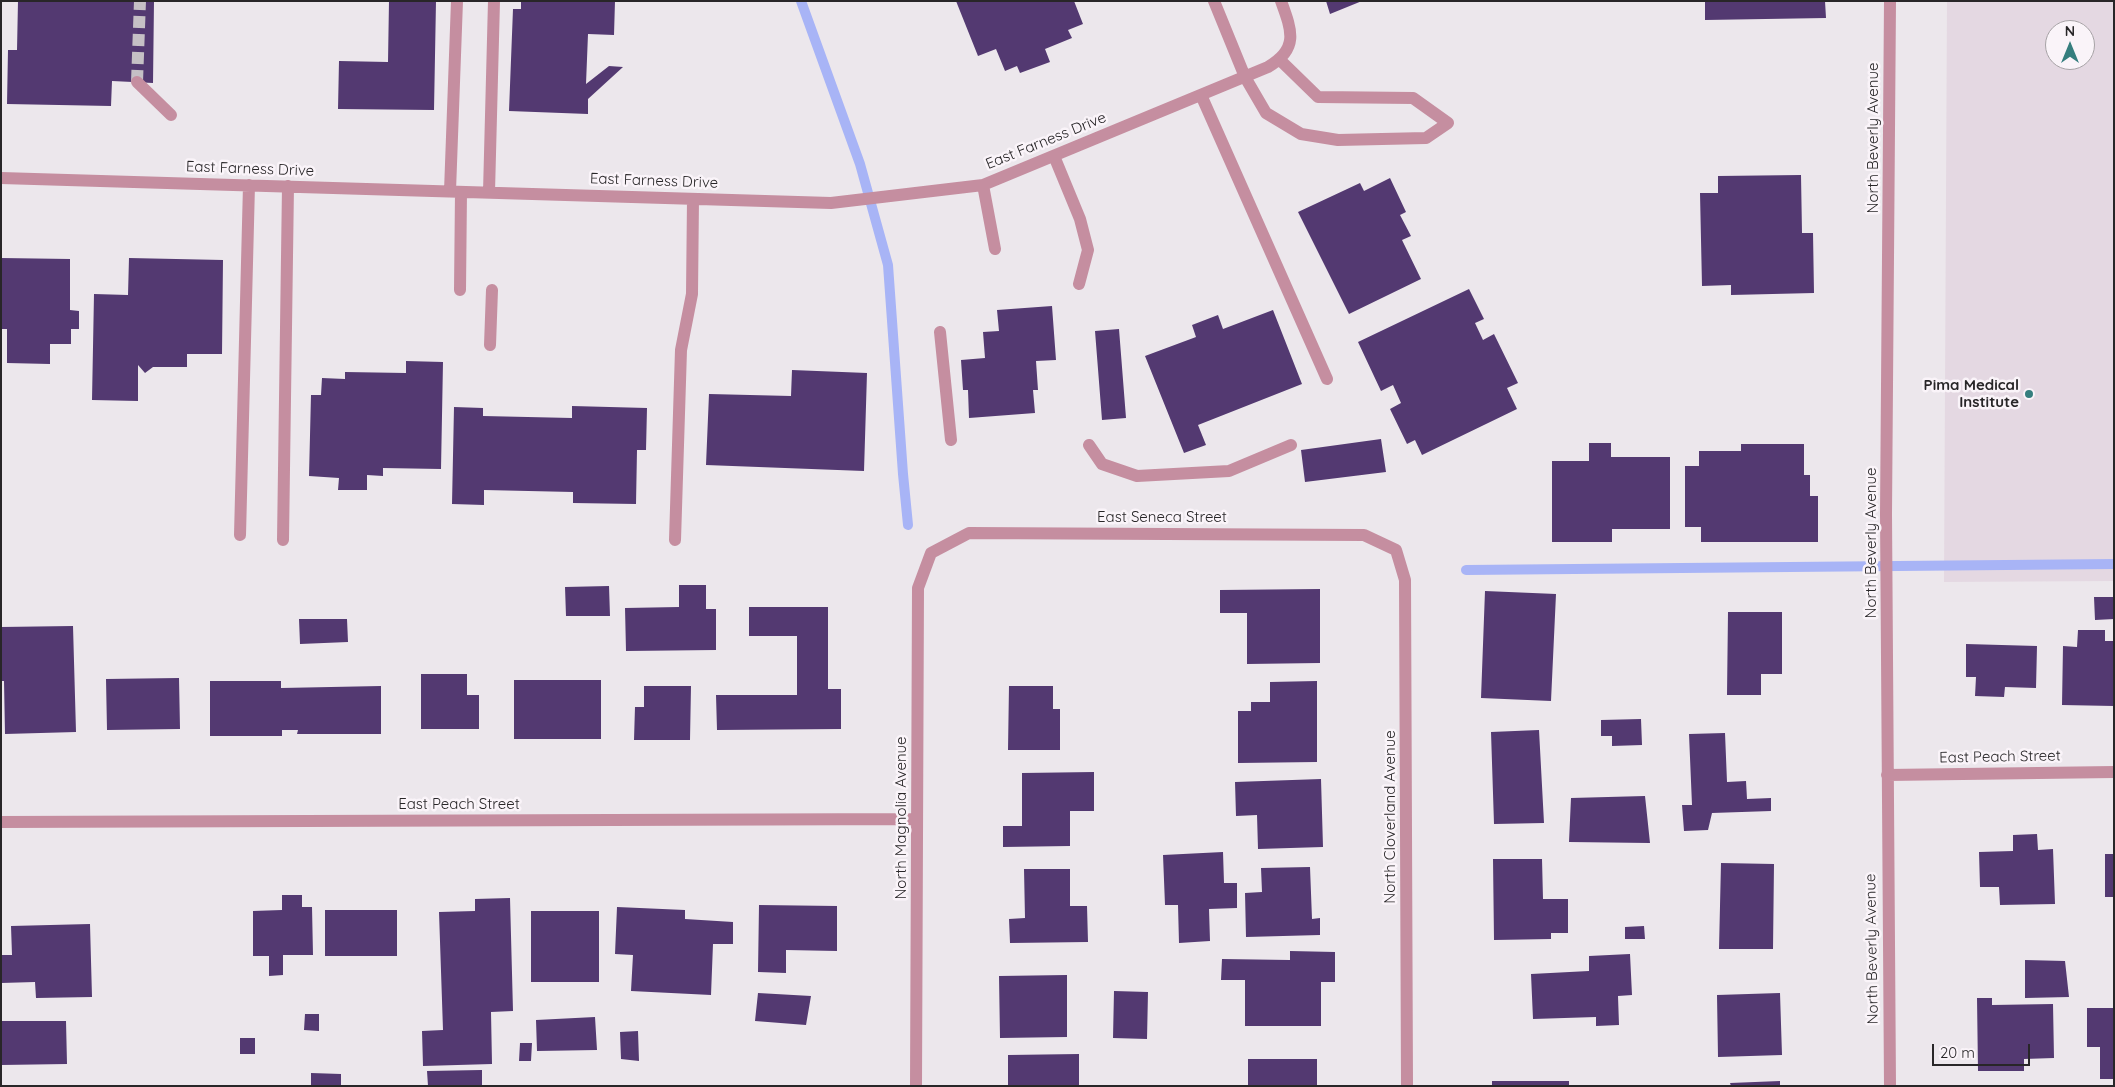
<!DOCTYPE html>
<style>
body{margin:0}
#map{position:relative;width:2115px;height:1087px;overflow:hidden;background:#ece7ec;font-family:Quicksand,sans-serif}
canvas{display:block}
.frame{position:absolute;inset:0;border:2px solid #282628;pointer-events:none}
.north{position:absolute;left:2045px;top:20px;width:50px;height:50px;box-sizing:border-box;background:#faf4f9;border:1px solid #a6a2a5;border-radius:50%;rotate:0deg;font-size:14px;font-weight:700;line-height:20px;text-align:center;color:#282628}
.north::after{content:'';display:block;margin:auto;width:18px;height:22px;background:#357e7e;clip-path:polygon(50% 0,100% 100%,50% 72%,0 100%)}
.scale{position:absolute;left:1932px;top:1044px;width:98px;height:22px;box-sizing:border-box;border:2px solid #282628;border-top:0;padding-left:6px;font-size:15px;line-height:18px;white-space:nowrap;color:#282628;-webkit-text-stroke:4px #faf4f9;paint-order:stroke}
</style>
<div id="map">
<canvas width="2115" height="1087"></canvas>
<div class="frame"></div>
<div class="north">N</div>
<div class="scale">20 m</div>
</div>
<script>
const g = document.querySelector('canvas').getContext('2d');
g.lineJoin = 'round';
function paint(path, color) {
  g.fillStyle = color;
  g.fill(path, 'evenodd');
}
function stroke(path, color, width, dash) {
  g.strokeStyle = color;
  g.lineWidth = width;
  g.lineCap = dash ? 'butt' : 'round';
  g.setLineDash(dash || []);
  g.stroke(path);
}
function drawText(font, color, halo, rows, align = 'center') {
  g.font = font + ' Quicksand,sans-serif';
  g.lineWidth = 5;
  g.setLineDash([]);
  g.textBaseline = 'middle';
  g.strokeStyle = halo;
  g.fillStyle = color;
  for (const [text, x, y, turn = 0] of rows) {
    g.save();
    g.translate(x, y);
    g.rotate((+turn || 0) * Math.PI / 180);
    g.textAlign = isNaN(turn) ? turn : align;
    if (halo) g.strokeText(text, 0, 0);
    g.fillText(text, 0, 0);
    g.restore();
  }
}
paint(new Path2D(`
 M 1947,1 L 2114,1 L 2114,581 L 1944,582 ZM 2055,30 L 2085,30 L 2085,60 L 2055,60 Z`), '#e4d8e2');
stroke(new Path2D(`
 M 801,1 L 860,164 L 888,265 L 903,474 L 908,525
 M 1466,570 L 2114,564`), '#a8b4f6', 10);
paint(new Path2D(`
 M 18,1 L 154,1 L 153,83 L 112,81 L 111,106 L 7,104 L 8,50 L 17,50 Z
 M 389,1 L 436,1 L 434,110 L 338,109 L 339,61 L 388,62 Z
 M 521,1 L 615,1 L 614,35 L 588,34 L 586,84 L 609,66 L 623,67 L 588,99 L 588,114 L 509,111 L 513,9 L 521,9 Z
 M 956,1 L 1074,1 L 1083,24 L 1068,30 L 1072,38 L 1045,49 L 1050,62 L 1020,73 L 1017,66 L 1005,71 L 996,49 L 978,56 Z
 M 1326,1 L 1362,1 L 1330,14 Z
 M 1705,1 L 1825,1 L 1826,18 L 1705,20 Z
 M 1801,175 L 1802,233 L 1813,233 L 1814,293 L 1731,295 L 1731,285 L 1702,286 L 1700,193 L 1718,193 L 1718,176 Z
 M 1390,178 L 1406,212 L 1400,215 L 1411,236 L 1402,240 L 1421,279 L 1349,314 L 1298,212 L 1360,183 L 1364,191 Z
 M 1,258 L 70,259 L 70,310 L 79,311 L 79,329 L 71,329 L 71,344 L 50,344 L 50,364 L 7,363 L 7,329 L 1,329 Z
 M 129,258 L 223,260 L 222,354 L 187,354 L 187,367 L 153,367 L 145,373 L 138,365 L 138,401 L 92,400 L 94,294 L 128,295 Z
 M 1469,289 L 1484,319 L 1475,323 L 1483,340 L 1494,334 L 1518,383 L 1507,388 L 1517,409 L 1422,455 L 1415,440 L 1407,444 L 1390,409 L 1401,403 L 1393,385 L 1381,391 L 1358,342 Z
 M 1052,306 L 1056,360 L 1036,361 L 1038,390 L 1033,390 L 1035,413 L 969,418 L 968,390 L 963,390 L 961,360 L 985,358 L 983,332 L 999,331 L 997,310 Z
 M 1273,310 L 1302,384 L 1198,425 L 1206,445 L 1184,453 L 1145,356 L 1196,337 L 1192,325 L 1218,315 L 1223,329 Z
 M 1119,329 L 1126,418 L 1102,420 L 1095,331 Z
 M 406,361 L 443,362 L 441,469 L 383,468 L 383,476 L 367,475 L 367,490 L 338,490 L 339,478 L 309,476 L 311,395 L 321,395 L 322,378 L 345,379 L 345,372 L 406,373 Z
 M 792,370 L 867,373 L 864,471 L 706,465 L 709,394 L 791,396 Z
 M 572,406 L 647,408 L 646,450 L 637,450 L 636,504 L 573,503 L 573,492 L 484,490 L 484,505 L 452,504 L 454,407 L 483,408 L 483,416 L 572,418 Z
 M 1381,439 L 1386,472 L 1305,482 L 1301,450 Z
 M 1589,443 L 1611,443 L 1611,457 L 1670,457 L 1670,529 L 1612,529 L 1612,542 L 1552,542 L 1552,461 L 1589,461 Z
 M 1741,444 L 1804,444 L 1804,475 L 1810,475 L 1810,496 L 1818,496 L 1818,542 L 1701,542 L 1701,527 L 1685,527 L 1685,466 L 1699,466 L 1699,451 L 1741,451 Z
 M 679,585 L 706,585 L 706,609 L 716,609 L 716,650 L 626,651 L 625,608 L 679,607 Z
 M 609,586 L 610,616 L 566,616 L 565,587 Z
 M 1320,589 L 1320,663 L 1247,664 L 1247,613 L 1220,613 L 1220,590 Z
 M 1485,591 L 1556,594 L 1551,701 L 1481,698 Z
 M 2094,597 L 2114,597 L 2114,619 L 2095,620 Z
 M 749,607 L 828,607 L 828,689 L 841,689 L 841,729 L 717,730 L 716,695 L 797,695 L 797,636 L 749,636 Z
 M 1728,612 L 1782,612 L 1782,674 L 1761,674 L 1761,695 L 1727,695 Z
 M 299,619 L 347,619 L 348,642 L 300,644 Z
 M 73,626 L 76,732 L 5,734 L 4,681 L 1,681 L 1,627 Z
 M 2078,630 L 2105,630 L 2105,641 L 2114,641 L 2114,706 L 2062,705 L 2063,646 L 2077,647 Z
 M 1966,644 L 2037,646 L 2036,688 L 2005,687 L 2004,697 L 1975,696 L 1976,677 L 1966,677 Z
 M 421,674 L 467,674 L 467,695 L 479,695 L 479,729 L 421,729 Z
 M 179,678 L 180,729 L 107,730 L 106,679 Z
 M 514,680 L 601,680 L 601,739 L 514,739 Z
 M 210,681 L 281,681 L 281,688 L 381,686 L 381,734 L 297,734 L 298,730 L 282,730 L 282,736 L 210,736 Z
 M 1317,681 L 1317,762 L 1238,763 L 1238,711 L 1251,711 L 1251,702 L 1270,702 L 1270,682 Z
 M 644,686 L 691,686 L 690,740 L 634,740 L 635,707 L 644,707 Z
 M 1009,686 L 1053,686 L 1053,709 L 1060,709 L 1060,750 L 1008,750 Z
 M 1641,719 L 1642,745 L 1612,746 L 1612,736 L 1601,736 L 1601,720 Z
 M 1539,730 L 1544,823 L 1494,824 L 1491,732 Z
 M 1725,733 L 1727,782 L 1746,781 L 1747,799 L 1771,798 L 1771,811 L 1712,813 L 1708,830 L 1684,831 L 1682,805 L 1692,805 L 1689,734 Z
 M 1094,772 L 1094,811 L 1070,811 L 1070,846 L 1003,847 L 1003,826 L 1022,826 L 1022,773 Z
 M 1321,779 L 1323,847 L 1258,849 L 1257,815 L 1236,816 L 1235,782 Z
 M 1645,796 L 1650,843 L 1569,842 L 1571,798 Z
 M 2037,834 L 2038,850 L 2053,849 L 2055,904 L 2000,905 L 1999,887 L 1980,887 L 1979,852 L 2013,851 L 2013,835 Z
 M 1223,852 L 1224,883 L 1237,883 L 1237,908 L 1209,909 L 1210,941 L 1179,943 L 1178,905 L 1165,905 L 1163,855 Z
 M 2105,854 L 2114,854 L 2114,897 L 2105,897 Z
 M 1493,859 L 1542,859 L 1543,899 L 1568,899 L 1568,933 L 1551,933 L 1551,939 L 1494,940 Z
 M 1721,863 L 1774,864 L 1773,949 L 1719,949 Z
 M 1310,867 L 1312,919 L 1320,918 L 1320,935 L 1246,937 L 1245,893 L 1262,892 L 1261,868 Z
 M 1024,869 L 1070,869 L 1070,906 L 1087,906 L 1088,942 L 1010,943 L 1009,919 L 1025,918 Z
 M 282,895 L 302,895 L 302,907 L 312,907 L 313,955 L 283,955 L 283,975 L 269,976 L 269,956 L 253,956 L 253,911 L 282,910 Z
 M 510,898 L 513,1011 L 491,1012 L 492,1064 L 423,1066 L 422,1031 L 443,1030 L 439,912 L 475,911 L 475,899 Z
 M 759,905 L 837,906 L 837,951 L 786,950 L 786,973 L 758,972 Z
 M 617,907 L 685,910 L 685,919 L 733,922 L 733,944 L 713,944 L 711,995 L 631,991 L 633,955 L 615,954 Z
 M 325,910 L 397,910 L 397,956 L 325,956 Z
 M 531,911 L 599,911 L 599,982 L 531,982 Z
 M 90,924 L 92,997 L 36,998 L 35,982 L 1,983 L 1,955 L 12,955 L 11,926 Z
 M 1644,926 L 1645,939 L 1625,939 L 1625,927 Z
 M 1290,951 L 1335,952 L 1335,982 L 1321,982 L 1321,1026 L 1245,1026 L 1245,980 L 1221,980 L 1222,959 L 1290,960 Z
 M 1630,954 L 1632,995 L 1618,996 L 1619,1025 L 1596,1026 L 1596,1017 L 1533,1019 L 1531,974 L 1589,971 L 1589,956 Z
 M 2025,960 L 2065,961 L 2069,997 L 2025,998 Z
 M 1067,975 L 1067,1037 L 1000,1038 L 999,976 Z
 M 1114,991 L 1148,992 L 1147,1039 L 1113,1038 Z
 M 758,993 L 811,996 L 806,1025 L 755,1021 Z
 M 1780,993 L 1782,1055 L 1718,1057 L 1717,995 Z
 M 1977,998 L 1992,998 L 1992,1005 L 2053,1004 L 2054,1058 L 2024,1059 L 2024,1071 L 1978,1071 Z
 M 2087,1008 L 2114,1008 L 2114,1079 L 2100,1079 L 2100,1047 L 2087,1047 Z
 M 305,1014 L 319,1014 L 319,1031 L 304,1030 Z
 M 595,1017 L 597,1050 L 537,1051 L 536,1020 Z
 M 1,1021 L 66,1021 L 67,1064 L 1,1065 Z
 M 638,1031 L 639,1061 L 621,1059 L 620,1032 Z
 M 240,1038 L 255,1038 L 255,1054 L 240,1054 Z
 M 520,1043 L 532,1043 L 531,1061 L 519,1061 Z
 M 1079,1054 L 1079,1086 L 1008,1086 L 1008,1055 Z
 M 1248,1059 L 1317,1059 L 1317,1086 L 1248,1086 Z
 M 482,1070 L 482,1086 L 428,1086 L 427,1071 Z
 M 311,1073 L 341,1074 L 341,1086 L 311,1086 Z
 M 1492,1081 L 1569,1081 L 1569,1086 L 1492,1086 Z
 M 1780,1081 L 1780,1086 L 1731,1086 L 1730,1083 Z`), '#533971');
stroke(new Path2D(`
 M 137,82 L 140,1`), '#c5c0c5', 12, [12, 6]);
stroke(new Path2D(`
 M 1214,1 L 1245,77 L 1266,113 L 1301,134 L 1338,140 L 1426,138 L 1448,123 L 1413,98 L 1318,97 L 1280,60
 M 1890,1 L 1886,514 L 1890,1086
 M 137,82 L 171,115
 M 1201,95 L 1327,379
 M 1054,156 L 1080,219 L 1088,250 L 1079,284
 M 1,178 L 831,203 L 983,185 L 1268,67 C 1299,49 1292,31 1281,1
 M 983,185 L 995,249
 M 450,191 L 457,1
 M 489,192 L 494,1
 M 460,290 L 461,192
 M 940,332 L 951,440
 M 490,345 L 492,290
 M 1089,445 L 1102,464 L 1137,476 L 1229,471 L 1291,445
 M 240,535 L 249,185
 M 283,540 L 288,186
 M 675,540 L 681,350 L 692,294 L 693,199
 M 1887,775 L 2114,772
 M 1,822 L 917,819
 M 916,1086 L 918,588 L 931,553 L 969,533 L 1364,535 L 1396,550 L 1405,580 L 1407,1086`), '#c58ea0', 12);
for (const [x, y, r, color] of [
 [2029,394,5,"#357e7e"]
]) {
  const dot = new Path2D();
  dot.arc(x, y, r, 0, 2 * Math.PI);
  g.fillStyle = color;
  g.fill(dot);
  stroke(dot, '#faf4f9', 2);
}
drawText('15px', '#282628', '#faf4f9', [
 ["North Beverly Avenue",1873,138,-90],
 ["East Farness Drive",1046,141,-22],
 ["East Farness Drive",250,169,2],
 ["East Farness Drive",654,181,2],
 ["East Seneca Street",1162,517],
 ["North Beverly Avenue",1871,543,-90],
 ["East Peach Street",2000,757,-1],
 ["East Peach Street",459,804],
 ["North Cloverland Avenue",1390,817,-90],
 ["North Magnolia Avenue",901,818,-90],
 ["North Beverly Avenue",1872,949,-91]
]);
drawText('bold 15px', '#282628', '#faf4f9', [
 ["Pima Medical",2019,385],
 ["Institute",2019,402]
], 'right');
</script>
